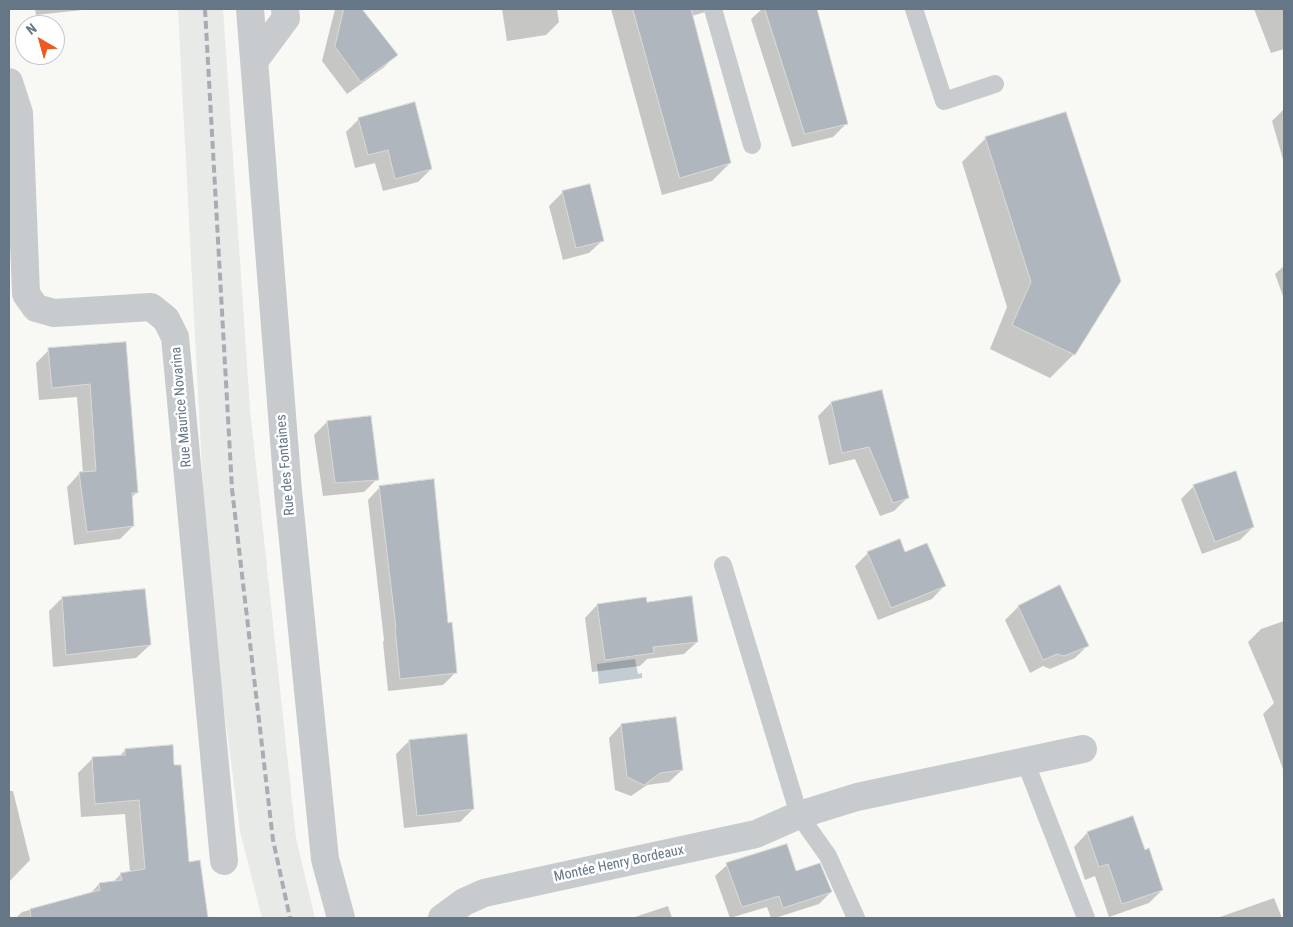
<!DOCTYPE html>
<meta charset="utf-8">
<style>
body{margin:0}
#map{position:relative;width:1293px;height:927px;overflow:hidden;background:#f8f8f5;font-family:"Roboto Condensed",sans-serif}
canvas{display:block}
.frame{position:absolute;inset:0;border:10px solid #657687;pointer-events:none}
.north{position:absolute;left:15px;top:15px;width:50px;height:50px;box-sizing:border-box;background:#fff;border:1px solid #c1c8cf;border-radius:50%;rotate:322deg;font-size:14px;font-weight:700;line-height:20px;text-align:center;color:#657687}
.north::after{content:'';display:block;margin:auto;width:18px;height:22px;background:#ed591f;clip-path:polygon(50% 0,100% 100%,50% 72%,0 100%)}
</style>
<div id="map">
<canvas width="1293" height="927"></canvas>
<div class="frame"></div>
<div class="north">N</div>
</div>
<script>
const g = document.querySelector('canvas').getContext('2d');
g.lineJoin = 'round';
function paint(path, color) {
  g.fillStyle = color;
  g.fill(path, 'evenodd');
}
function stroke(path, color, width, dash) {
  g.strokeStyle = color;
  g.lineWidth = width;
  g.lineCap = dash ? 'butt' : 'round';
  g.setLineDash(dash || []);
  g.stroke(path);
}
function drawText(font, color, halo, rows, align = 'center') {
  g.font = font + ' "Roboto Condensed",sans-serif';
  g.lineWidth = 5;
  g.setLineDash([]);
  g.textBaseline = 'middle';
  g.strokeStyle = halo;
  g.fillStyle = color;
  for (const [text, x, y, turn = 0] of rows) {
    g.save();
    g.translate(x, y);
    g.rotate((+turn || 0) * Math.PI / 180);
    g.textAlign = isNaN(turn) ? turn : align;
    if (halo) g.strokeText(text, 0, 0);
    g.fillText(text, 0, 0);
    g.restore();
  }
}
paint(new Path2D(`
 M 178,9 L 223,9 L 250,409 L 296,838 L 315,918 L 262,918 L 240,831 L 208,585 Z`), '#e8eae8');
paint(new Path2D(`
 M 635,659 L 638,674 L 642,673 L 642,678 L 599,684 L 597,664 Z`), '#c2ccd2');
paint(new Path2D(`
 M 35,9 L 92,9 L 36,15 Z
 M 335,9 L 360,9 L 396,55 L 383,68 L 347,94 L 322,61 Z
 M 502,9 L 557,9 L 559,22 L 546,35 L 507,41 Z
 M 611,9 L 715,9 L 692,16 L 730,163 L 712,181 L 662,195 Z
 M 762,9 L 816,9 L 846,124 L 833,137 L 792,147 L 751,19 Z
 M 1254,9 L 1284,9 L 1284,49 L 1271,53 Z
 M 1284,109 L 1284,163 L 1272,121 Z
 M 359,119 L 431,169 L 418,182 L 383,191 L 375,163 L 355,168 L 346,132 Z
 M 986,138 L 1074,354 L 1050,378 L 990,349 L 1007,307 L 962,162 Z
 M 589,185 L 603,240 L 589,253 L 563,260 L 549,206 L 562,193 Z
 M 1284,266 L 1284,299 L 1275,274 Z
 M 125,343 L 137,492 L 131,498 L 133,526 L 120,539 L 74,545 L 67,487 L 80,473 L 83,473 L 77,397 L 39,400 L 36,363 L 49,350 Z
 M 881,391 L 907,498 L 894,511 L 880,516 L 855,459 L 829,465 L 818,416 L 831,403 Z
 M 327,422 L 377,479 L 364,492 L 323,496 L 314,435 Z
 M 1194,486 L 1253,527 L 1240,540 L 1202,554 L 1181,499 Z
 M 380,487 L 446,624 L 456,672 L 443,685 L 388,691 L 383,642 L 384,640 L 368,500 Z
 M 868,553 L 904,554 L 944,586 L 932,599 L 878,620 L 855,566 Z
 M 62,598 L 150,645 L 136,658 L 53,667 L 49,611 Z
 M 646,604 L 697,642 L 684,654 L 647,659 L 640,666 L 592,672 L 585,618 L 597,605 Z
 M 1018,607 L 1088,645 L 1075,658 L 1050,669 L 1043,666 L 1030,673 L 1005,620 Z
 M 1284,621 L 1284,772 L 1263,714 L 1274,703 L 1248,642 L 1261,629 Z
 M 675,718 L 682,770 L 669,782 L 647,785 L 631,796 L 615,790 L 609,738 L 621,725 Z
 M 409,741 L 473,809 L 460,822 L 404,828 L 396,754 Z
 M 125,750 L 173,766 L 188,863 L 199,861 L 207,918 L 16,918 L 22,912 L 90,894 L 99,884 L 113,882 L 121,874 L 130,872 L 125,814 L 81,817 L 78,773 L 92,759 L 119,757 Z
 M 9,791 L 13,791 L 30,860 L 9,882 Z
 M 1133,818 L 1144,851 L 1162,890 L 1149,903 L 1109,917 L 1095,876 L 1085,880 L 1074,847 L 1087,833 Z
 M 727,865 L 795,873 L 831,892 L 819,904 L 775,918 L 771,918 L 767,907 L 730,918 L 715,876 Z
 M 1274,898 L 1282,918 L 1219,918 L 1220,917 Z
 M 668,906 L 672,918 L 632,918 Z`), '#0003');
const building = new Path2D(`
 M 344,9 L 362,9 L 398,55 L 361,82 L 335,47 Z
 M 633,9 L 691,9 L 731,163 L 680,178 Z
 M 765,9 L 817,9 L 848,124 L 805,134 Z
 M 415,102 L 432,169 L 395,179 L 388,150 L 368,155 L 358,118 Z
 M 1066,112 L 1121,281 L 1075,355 L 1012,325 L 1031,282 L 985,137 Z
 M 590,184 L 604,241 L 576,248 L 562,191 Z
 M 126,342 L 138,493 L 132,493 L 134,526 L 87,532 L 79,472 L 96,471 L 90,384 L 52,388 L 48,348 Z
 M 882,390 L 909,498 L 893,503 L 869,447 L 842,453 L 831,402 Z
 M 371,416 L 379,480 L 335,483 L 327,421 Z
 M 1236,471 L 1254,527 L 1215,542 L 1193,485 Z
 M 434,479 L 448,623 L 452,622 L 457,673 L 400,679 L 395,628 L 396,628 L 379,486 Z
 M 900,539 L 905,552 L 927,543 L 946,586 L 891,608 L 867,552 Z
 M 1060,585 L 1089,646 L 1064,656 L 1057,654 L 1043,660 L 1018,606 Z
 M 145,589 L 151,645 L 66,655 L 62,597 Z
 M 692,596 L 698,642 L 653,647 L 654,653 L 605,660 L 597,604 L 646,597 L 647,602 Z
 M 676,717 L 683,770 L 660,773 L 644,785 L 627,777 L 621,724 Z
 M 467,734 L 474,809 L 417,816 L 409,740 Z
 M 173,745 L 174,765 L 181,765 L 189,862 L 200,860 L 208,918 L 31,918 L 30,909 L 100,890 L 99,883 L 122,880 L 120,873 L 145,869 L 139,800 L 95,804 L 92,757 L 125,755 L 125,749 Z
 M 1133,816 L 1145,850 L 1149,848 L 1163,890 L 1122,904 L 1108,864 L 1099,867 L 1087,832 Z
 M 787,844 L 796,871 L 820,863 L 832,892 L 783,908 L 779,896 L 742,907 L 726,863 Z`);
paint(building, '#afb6bd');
stroke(building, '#d9d9d7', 1);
stroke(new Path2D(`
 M 713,9 L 752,145
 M 914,9 L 944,101 L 995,84
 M 723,565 L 799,815 L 828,856 L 856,918
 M 1025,761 L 1086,918`), '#c7cbce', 18);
stroke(new Path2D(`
 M 250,9 L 288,491 L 325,859 L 341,918
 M 255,60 L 286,18 L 285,9
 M 9,82 L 19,113 L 26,294 L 36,308 L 54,313 L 151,307 L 166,319 L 175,337 L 224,861
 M 442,918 L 464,902 L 484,893 L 756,834 L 799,815 L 857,797 L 1083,749`), '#c7cbce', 28);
stroke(new Path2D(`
 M 205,9 L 232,489 L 273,840 L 290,918`), '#a7adb3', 4, [8, 4]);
drawText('14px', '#657687', '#fff', [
 ["Rue Maurice Novarina",182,407,-95],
 ["Rue des Fontaines",286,465,-95],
 ["Montée Henry Bordeaux",619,864,-12]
]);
</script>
